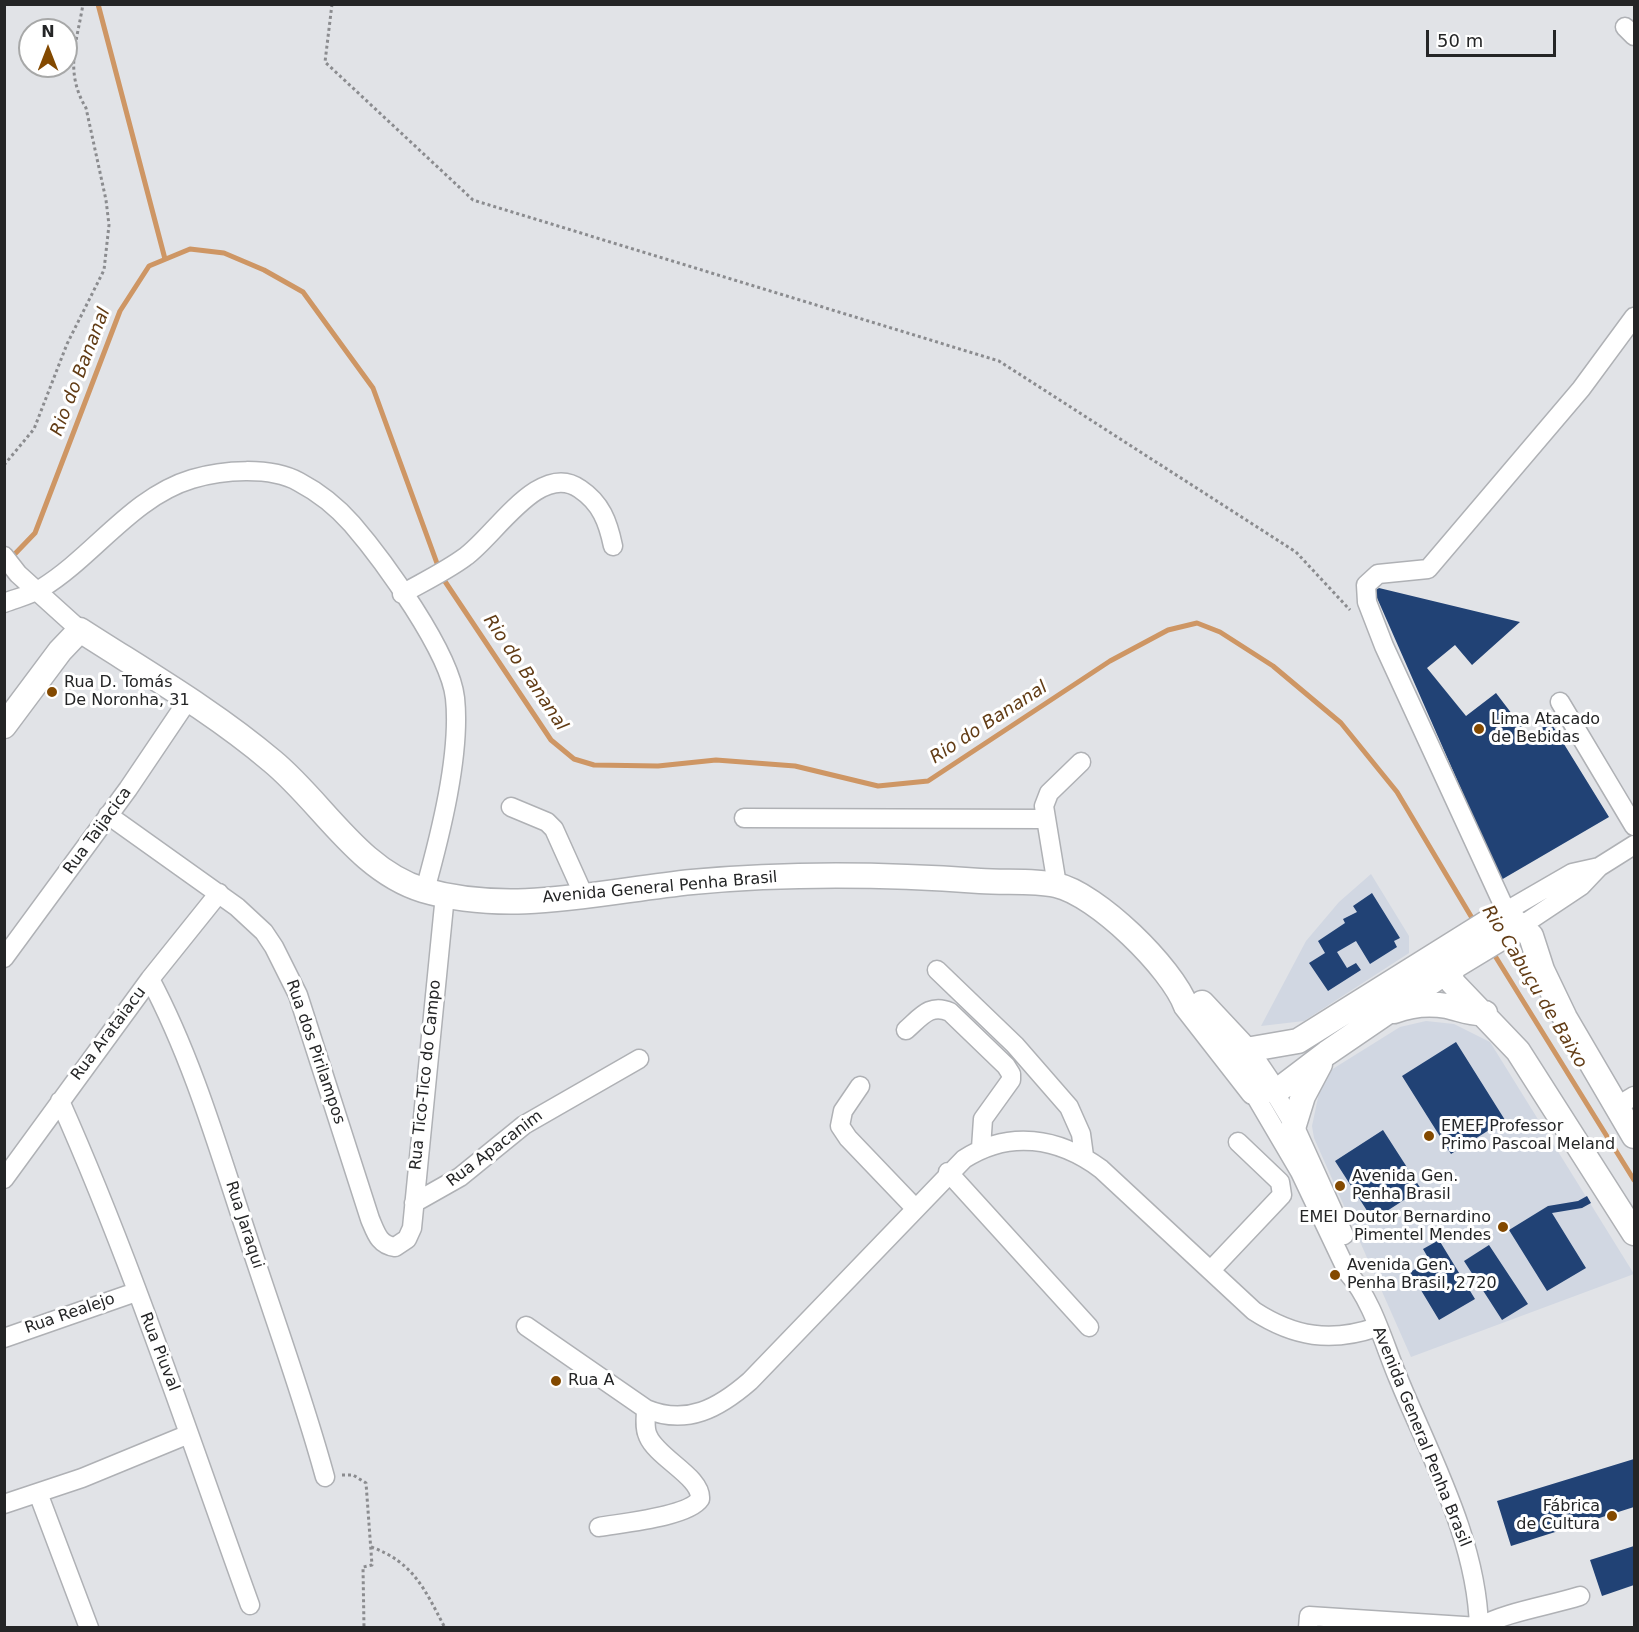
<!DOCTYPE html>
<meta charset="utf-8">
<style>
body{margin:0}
#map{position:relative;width:1639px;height:1632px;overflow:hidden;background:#e1e3e7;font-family:"DejaVu Sans",sans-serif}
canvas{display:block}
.frame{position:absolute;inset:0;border:6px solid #242526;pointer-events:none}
.north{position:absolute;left:18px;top:18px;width:60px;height:60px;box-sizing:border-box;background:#fff;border:2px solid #a7a8a8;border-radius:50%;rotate:0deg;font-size:16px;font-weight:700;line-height:24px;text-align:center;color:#242526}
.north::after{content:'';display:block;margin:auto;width:21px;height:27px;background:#834900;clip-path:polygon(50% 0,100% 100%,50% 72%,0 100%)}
.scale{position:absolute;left:1426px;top:30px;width:130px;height:27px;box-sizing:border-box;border:3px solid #242526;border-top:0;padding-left:8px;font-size:18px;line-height:21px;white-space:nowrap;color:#242526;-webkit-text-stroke:4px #fff;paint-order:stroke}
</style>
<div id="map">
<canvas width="1639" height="1632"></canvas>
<div class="frame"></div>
<div class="north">N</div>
<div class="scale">50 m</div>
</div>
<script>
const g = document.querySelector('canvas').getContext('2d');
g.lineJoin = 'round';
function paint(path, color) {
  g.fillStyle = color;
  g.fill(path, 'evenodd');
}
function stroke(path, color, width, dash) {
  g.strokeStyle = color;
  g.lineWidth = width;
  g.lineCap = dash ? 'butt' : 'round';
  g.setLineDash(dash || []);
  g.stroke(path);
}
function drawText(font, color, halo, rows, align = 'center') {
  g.font = font + ' "DejaVu Sans",sans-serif';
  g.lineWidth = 6;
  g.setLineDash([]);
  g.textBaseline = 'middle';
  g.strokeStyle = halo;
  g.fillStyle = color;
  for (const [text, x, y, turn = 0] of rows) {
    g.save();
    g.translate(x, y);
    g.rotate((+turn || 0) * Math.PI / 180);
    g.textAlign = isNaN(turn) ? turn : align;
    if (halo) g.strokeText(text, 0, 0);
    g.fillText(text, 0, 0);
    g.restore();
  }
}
paint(new Path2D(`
 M 1371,874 L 1409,936 L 1409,953 L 1304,1021 L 1261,1026 L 1306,941 L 1339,902 Z
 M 1426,1021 L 1454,1024 L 1490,1042 L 1634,1274 L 1411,1357 L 1314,1138 L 1312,1126 L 1320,1088 L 1331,1070 L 1400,1027 Z`), '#d1d7e2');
stroke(new Path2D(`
 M 98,4 L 165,259
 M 10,559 L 35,533 L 120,311 L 149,266 L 190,249 L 224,253 L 264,270 L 303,292 L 373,388 L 442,577 L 551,740 L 574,759 L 594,765 L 658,766 L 716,760 L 795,766 L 878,786 L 928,781 L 1110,661 L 1168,630 L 1197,623 L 1220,632 L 1273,666 L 1341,723 L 1397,792 L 1475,923
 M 1492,951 L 1634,1180`), '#ce9664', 5);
paint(new Path2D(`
 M 1379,588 L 1520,622 L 1472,665 L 1455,645 L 1427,668 L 1466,716 L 1496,693 L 1528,735 L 1551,723 L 1609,817 L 1501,880 L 1374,591 Z
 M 1372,893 L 1400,938 L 1394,941 L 1397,947 L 1370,964 L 1356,941 L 1337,952 L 1347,968 L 1356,963 L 1361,970 L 1328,991 L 1309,963 L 1325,953 L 1318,941 L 1345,923 L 1343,919 L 1357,912 L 1353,906 Z
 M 1456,1042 L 1505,1120 L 1451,1154 L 1402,1076 Z
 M 1383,1130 L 1421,1189 L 1373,1220 L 1335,1161 Z
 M 1587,1196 L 1591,1203 L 1582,1208 L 1552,1213 L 1586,1268 L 1547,1291 L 1509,1230 L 1548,1206 L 1578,1201 Z
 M 1439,1240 L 1475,1299 L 1439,1320 L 1410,1272 L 1430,1261 L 1423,1249 Z
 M 1489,1245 L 1528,1304 L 1502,1320 L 1464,1261 Z
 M 1634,1459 L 1634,1507 L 1511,1546 L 1497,1501 Z
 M 1634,1546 L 1634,1585 L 1602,1596 L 1590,1560 Z`), '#214275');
const minor = new Path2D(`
 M 1625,27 L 1634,36
 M 4,556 L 18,574 L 80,630
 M 402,594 C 423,582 446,571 465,557 C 495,536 540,460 580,489 C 601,503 608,522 613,546
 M 4,603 C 17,598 31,595 42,588 C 94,556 132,497 192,479 C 222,470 270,466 299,482 C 318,492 337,507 352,524 C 383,560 450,652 455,698 C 461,754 440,836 425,890
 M 1560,702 L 1634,826
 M 511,807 L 547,822 L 554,829 L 585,898
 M 108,815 L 237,907 L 264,932 L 274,947 L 298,995 L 370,1219 C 376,1233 379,1245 395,1247 L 407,1239 L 412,1228 L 445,895
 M 744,818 L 1044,819
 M 1057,885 L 1044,806 L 1049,793 L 1081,762
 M 1506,911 L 1384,646 L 1367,602 L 1366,585 L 1378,574 L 1428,569 L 1581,389 L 1634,317
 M 1501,914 L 1572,873 L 1599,867
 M 1521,926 L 1581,886 L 1599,867 L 1634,845
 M 4,958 L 128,789 L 188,700
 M 937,970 L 1015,1045 L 1069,1107 L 1081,1134 L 1084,1156
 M 150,979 C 193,1060 219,1151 248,1238 C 274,1318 303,1396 325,1477
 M 906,1030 C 921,1017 930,1003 950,1012 L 1006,1066 L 1011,1074 L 1011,1080 L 983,1119 L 981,1148
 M 860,1086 L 843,1111 L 840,1126 L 848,1138 L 915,1208
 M 1273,1090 L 1294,1125 L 1344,1235
 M 1253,1092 L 1300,1172 L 1348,1273 C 1373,1301 1384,1345 1399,1380 C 1431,1458 1477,1541 1479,1628
 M 60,1101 C 133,1265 189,1437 250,1605
 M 1616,1107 L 1634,1096
 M 948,1172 L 1089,1327
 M 4,1179 L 150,979 L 219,893
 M 414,1203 L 460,1177 L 524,1125 L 639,1059
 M 1211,1270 L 1282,1195 L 1280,1182 L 1238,1142
 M 526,1326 L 646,1409 C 687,1426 719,1408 750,1381 L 964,1159 C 1009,1130 1058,1137 1101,1169 L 1254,1311 C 1294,1337 1331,1343 1377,1327
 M 4,1338 L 136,1292
 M 38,1493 L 89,1628
 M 4,1504 L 82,1478 L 189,1434
 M 599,1527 C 621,1523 688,1517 700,1499 C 702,1477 657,1458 648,1436 C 644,1428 646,1418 646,1409
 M 1308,1628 L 1309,1616 L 1479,1627 C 1506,1612 1548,1606 1580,1596`);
const major = new Path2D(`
 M 4,726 L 60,651 L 80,630 C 145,672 213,711 272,761 C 322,802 358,870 423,890 C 512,916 603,891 692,882 C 787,873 885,874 980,881 C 1004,883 1032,880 1056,885 C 1097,894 1172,968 1186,1006 L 1253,1092 L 1281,1088 L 1327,1053 L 1450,969 L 1521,926
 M 1451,954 L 1449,961 L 1452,982 L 1518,1051 L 1634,1233
 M 1202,1003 L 1246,1050 L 1273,1090
 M 1394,1011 C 1410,1005 1430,1003 1447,1006 C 1461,1009 1470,1014 1485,1013
 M 1230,1061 L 1246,1050 L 1298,1041 L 1501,914 L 1511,918 L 1531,936 L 1542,970 L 1565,1018 L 1634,1136
 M 1294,1125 L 1303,1096 L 1320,1064`);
stroke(minor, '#afb1b5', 21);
stroke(major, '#afb1b5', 27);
stroke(new Path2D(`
 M 332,4 L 325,62 L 473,200 L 999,361 L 1296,552 L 1350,610
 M 4,465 L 34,429 L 67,344 L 104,270 L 109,225 L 106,200 L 86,108 C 64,71 77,42 83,4
 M 342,1475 L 353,1475 L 366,1483 L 372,1565 L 363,1567 L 364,1628
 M 371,1547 C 413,1562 424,1588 444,1626`), '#8b8c8f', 3, [3, 3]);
stroke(minor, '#fff', 18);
stroke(major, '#fff', 24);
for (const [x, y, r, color] of [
 [52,692,6,"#834900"],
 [1479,729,6,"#834900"],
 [1429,1136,6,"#834900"],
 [1340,1186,6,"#834900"],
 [1503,1227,6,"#834900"],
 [1335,1275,6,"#834900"],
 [556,1381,6,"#834900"],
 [1612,1516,6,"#834900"]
]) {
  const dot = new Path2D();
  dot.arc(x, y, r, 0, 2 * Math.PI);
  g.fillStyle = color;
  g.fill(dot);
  stroke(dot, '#fff', 2);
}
drawText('16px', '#242526', '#fff', [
 ["Rua D. Tomás",64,683],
 ["De Noronha, 31",64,701],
 ["Lima Atacado",1491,720],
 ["de Bebidas",1491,738],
 ["EMEF Professor",1441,1127],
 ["Primo Pascoal Meland",1441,1145],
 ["Avenida Gen.",1352,1177],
 ["Penha Brasil",1352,1195],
 ["EMEI Doutor Bernardino",1491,1218,"right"],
 ["Pimentel Mendes",1491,1236,"right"],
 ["Avenida Gen.",1347,1266],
 ["Penha Brasil, 2720",1347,1284],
 ["Rua A",568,1381],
 ["Fábrica",1600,1507,"right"],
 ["de Cultura",1600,1525,"right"]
], 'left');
drawText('16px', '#242526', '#fff', [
 ["Rua Taijacica",98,831,-54],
 ["Avenida General Penha Brasil",660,888,-5],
 ["Rua Arataiacu",109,1034,-53],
 ["Rua dos Pirilampos",315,1052,71],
 ["Rua Tico-Tico do Campo",426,1075,-84],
 ["Rua Apacanim",495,1149,-37],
 ["Rua Jaraqui",244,1225,72],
 ["Rua Realejo",70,1314,-19],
 ["Rua Piuval",159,1352,69],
 ["Avenida General Penha Brasil",1421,1437,68]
]);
drawText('italic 18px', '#623c15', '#fff', [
 ["Rio do Bananal",81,372,-69],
 ["Rio do Bananal",525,673,56],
 ["Rio do Bananal",989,723,-33],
 ["Rio Cabuçu de Baixo",1534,987,59]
]);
</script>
